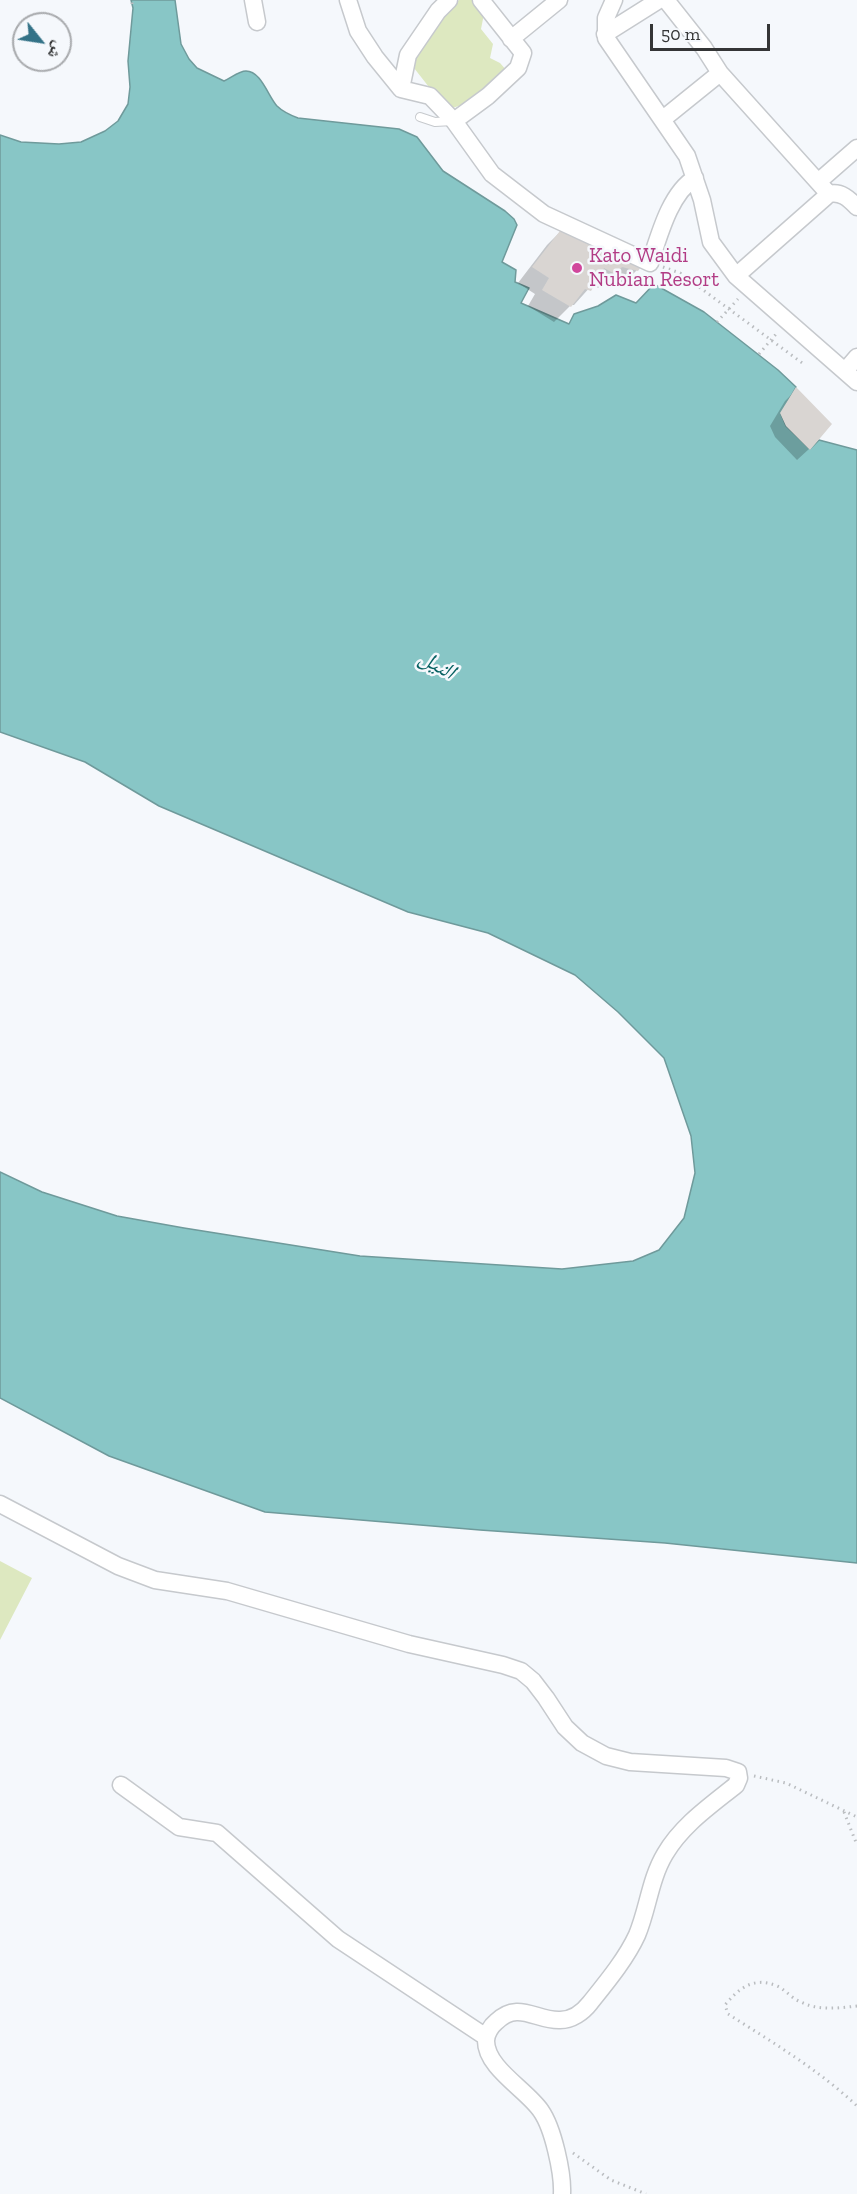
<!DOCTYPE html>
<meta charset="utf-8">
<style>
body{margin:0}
#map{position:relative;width:857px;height:2194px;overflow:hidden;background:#f5f8fc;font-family:"Zilla Slab","Noto Naskh Arabic",serif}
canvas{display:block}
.north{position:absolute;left:12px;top:12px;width:60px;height:60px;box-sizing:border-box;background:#f5f8fc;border:2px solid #a8aaad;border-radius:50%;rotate:120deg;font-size:16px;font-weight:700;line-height:24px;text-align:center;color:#343536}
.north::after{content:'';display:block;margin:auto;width:21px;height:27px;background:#337287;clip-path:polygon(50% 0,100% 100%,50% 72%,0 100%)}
.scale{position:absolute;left:650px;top:24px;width:120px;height:27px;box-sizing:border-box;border:3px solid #343536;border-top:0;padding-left:8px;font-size:18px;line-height:21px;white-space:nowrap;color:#343536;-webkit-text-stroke:4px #f5f8fc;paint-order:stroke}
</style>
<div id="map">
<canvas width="857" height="2194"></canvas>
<div class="north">ش</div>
<div class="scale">50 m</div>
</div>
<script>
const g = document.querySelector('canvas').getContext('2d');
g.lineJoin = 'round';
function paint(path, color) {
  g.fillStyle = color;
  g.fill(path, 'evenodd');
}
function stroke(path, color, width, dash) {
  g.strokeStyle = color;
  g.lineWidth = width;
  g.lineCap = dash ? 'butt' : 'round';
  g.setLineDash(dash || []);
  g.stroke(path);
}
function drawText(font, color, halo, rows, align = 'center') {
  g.font = font + ' "Zilla Slab","Noto Naskh Arabic",serif';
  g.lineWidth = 5;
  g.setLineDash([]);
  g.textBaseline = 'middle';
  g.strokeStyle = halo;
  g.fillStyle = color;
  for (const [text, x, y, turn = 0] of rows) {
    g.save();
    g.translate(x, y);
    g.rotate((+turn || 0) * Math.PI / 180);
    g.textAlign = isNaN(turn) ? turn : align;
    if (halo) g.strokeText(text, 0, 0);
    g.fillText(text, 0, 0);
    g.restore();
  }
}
paint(new Path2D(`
 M 459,0 L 477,0 L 485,9 L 481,29 L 493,44 L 490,58 L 500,63 L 507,71 L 467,103 L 447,110 L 414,68 L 416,50 L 444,14 Z
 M 0,1561 L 32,1578 L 0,1640 Z`), '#dde8c0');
const water = new Path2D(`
 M 131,0 L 175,0 L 181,44 L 189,59 L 197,68 L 224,81 C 231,78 239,71 246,71 C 261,71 268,96 277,106 C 283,112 290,115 298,118 L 399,129 L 417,137 L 443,171 L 505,211 L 514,219 L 517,225 L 502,262 L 516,270 L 515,282 L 529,288 L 521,303 L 569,324 L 574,314 L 598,306 L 616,295 L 636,303 L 654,284 L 704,312 L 778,370 L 796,387 L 781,414 L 786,426 L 810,449 L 819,440 L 857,450 L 857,1563 L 665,1543 L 480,1530 L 265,1512 L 109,1456 L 0,1398 L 0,1172 L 42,1192 L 117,1216 L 184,1228 L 360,1256 L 562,1269 L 633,1261 L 659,1250 L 684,1218 L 695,1173 L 691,1136 L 664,1058 L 618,1012 L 575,975 L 488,933 L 408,912 L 159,806 L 85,762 L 0,732 L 0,135 L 21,142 L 59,144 L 81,142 L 105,131 L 118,121 L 128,104 L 130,87 L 128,61 L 133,8 Z`);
paint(water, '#88c6c6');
stroke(water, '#6f9a9b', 1.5);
paint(new Path2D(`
 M 563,229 L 637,270 L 621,286 L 605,281 L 598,288 L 592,285 L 574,305 L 571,305 L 554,322 L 528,306 L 535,294 L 518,283 L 547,245 Z
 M 796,390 L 809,449 L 797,460 L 775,437 L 770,426 L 785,401 Z`), '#0003');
paint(new Path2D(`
 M 563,227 L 643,264 L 638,271 L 622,267 L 615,274 L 604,268 L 591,291 L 585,289 L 571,307 L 542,290 L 549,278 L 532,267 Z
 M 796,387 L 832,424 L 810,450 L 786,426 L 780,413 Z`), '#d9d5d2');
const service = new Path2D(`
 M 420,117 L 435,122 L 453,121`);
const minor = new Path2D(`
 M 253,0 L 257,22
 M 348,0 L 358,31 L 375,57 L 401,89 L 430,96 L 454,121
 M 481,0 L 523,53 L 518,68 L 488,96 L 454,121 L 492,174 L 544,214 L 650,263 C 659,236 670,193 695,178
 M 614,0 L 606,18 L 606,38 L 687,156 L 702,200 L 711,242 L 736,276 L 857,382
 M 666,0 L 704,48 L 720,73 L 818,182 L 829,194 C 841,191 849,199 857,207
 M 605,34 L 659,0
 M 511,39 L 559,0
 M 401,89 L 408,55 L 438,11 L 449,0
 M 663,119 L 720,73
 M 818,182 L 857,148
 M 736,276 L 829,194
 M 845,371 L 857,357
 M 0,1504 L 118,1566 L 155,1580 L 227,1591 L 409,1644 L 503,1665 L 521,1671 L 533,1681 L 546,1698 L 565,1727 L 582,1743 L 606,1756 L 630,1762 L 726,1768 L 738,1772 L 739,1778 L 736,1785 C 710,1806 682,1825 665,1854 C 650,1879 648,1909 637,1935 C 626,1959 606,1983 590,2003 C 583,2012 572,2020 560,2020 C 536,2021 518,2000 496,2022 C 491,2026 486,2034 486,2041 C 486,2068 527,2090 541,2111 C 553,2128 563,2173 562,2194
 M 121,1785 L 179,1827 L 217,1833 L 338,1939 L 486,2037`);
stroke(service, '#c6c9cd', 10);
stroke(minor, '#c6c9cd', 19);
stroke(new Path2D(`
 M 132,4 L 132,0
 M 663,267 L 680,273 L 805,365
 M 717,322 L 738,299
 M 759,354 L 777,333
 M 754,1776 L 786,1783 L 857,1817
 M 844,1812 L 857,1845
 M 857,2006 C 839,2008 818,2011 801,2002 C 792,1999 786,1990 777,1986 C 754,1976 739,1988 725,2005 L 728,2014 C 772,2042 819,2070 857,2106
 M 573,2153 L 611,2180 L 646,2194`), '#babdc0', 3, [1.5, 4.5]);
stroke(service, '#fff', 8);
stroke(minor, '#fff', 16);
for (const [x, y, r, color] of [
 [577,268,6,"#d1479c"]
]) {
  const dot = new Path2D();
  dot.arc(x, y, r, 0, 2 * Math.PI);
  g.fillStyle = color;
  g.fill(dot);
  stroke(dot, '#f5f8fc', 2);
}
drawText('21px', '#b23c85', '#f5f8fc', [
 ["Kato Waidi",589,256],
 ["Nubian Resort",589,280]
], 'left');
drawText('italic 22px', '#066061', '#f5f8fc', [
 ["النيل",437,665,29]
]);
</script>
